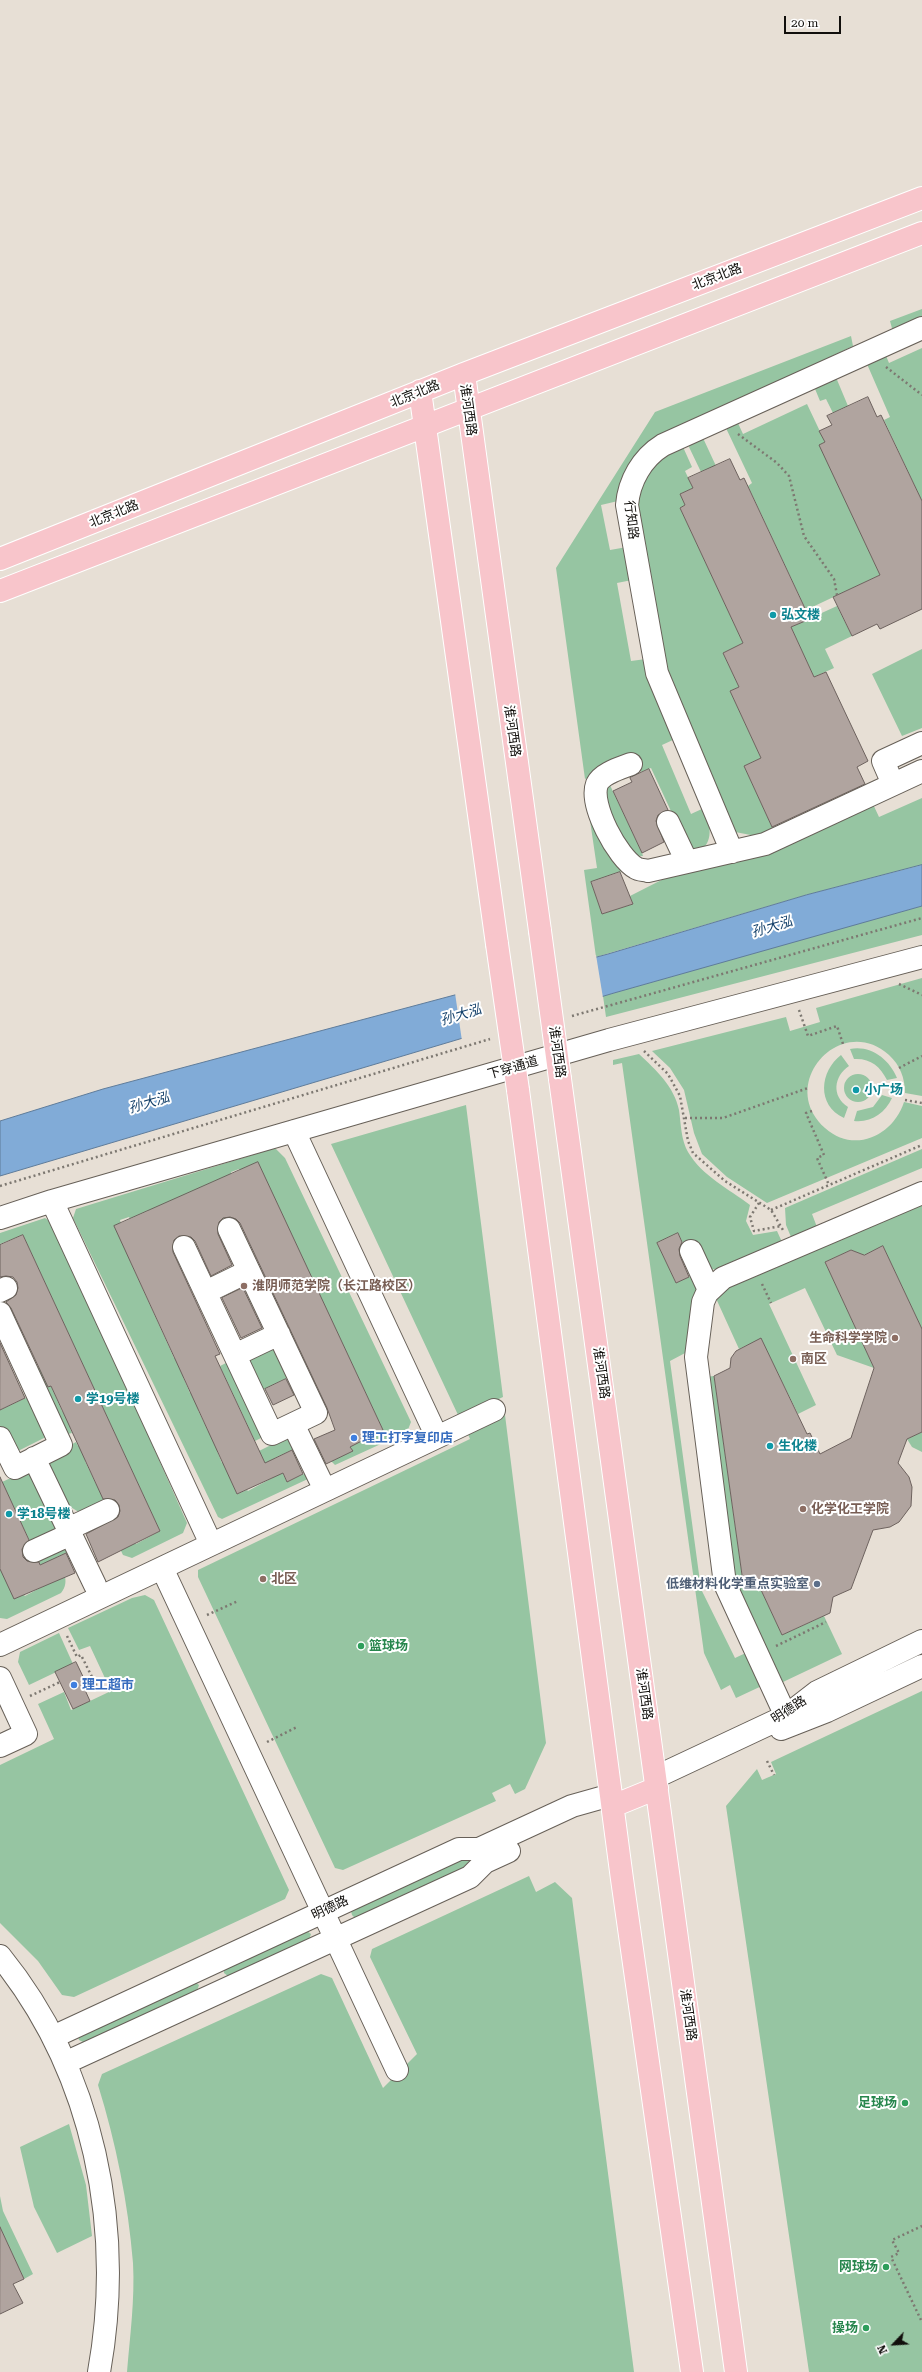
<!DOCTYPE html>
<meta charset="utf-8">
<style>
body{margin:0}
#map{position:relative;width:922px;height:2372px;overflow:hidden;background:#e7dfd5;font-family:"Roboto Serif",serif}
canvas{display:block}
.north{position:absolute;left:874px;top:2324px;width:40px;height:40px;-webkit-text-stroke:3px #fff;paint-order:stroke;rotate:245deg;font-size:11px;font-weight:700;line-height:16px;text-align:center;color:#110f0c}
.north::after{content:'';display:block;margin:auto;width:14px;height:18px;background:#110f0c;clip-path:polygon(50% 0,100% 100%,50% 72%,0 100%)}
.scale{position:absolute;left:784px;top:16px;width:57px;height:18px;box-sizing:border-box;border:2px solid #110f0c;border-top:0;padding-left:5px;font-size:12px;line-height:14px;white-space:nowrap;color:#110f0c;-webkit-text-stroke:3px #fff;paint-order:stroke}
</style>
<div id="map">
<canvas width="922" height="2372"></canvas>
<div class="north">N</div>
<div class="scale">20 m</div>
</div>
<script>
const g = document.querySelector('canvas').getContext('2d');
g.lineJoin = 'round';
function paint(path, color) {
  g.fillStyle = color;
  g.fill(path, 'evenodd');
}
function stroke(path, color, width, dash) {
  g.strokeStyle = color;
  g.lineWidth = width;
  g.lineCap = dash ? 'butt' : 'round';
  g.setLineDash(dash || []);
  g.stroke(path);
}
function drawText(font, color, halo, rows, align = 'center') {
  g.font = font + ' "Roboto Serif","Noto Sans SC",serif';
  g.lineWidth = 4;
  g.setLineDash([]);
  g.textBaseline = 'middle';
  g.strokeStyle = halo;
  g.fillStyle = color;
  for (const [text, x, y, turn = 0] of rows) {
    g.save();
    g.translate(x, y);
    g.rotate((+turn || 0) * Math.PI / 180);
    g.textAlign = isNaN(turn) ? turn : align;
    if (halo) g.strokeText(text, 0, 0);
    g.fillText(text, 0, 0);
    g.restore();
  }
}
paint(new Path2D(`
 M 922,309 L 922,320 L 893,332 L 890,321 Z
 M 851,336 L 853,346 L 652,442 L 618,501 L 601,505 L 610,550 L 627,547 L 632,580 L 617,583 L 631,661 L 646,659 L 675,739 L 662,745 L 691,814 L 704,808 C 709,823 715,838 701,851 L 689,850 L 651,768 L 641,772 L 634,757 L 628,756 L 585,779 L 556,568 L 655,412 Z
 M 922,348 L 922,501 L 884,420 L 890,417 L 867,364 L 884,351 L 889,363 Z
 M 835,375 L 848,406 L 833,413 L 826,399 L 820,401 L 813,384 Z
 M 807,404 L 825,442 L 820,445 L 880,575 L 806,610 L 748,486 L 752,483 L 725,426 L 737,421 L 743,434 Z
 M 703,438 L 716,466 L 701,472 L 689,447 L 690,444 Z
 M 683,447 L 692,467 L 685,471 L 693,488 L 680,494 L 685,505 L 680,508 L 743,643 L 723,653 L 739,687 L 730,691 L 761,758 L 744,766 L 773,829 L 756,836 L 735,832 L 669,674 L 636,506 C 643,473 654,462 683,447 Z
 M 837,606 L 852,636 L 825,649 L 834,668 L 814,677 L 791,627 Z
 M 922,649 L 922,728 L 902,736 L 872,674 Z
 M 609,783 L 642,853 L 643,856 C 619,859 609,807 604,790 Z
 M 922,798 L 922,865 L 806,895 L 596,957 L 584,870 L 597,868 L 588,807 L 622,871 L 591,882 L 602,914 L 633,904 L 630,896 L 683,869 L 872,802 L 879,817 Z
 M 922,906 L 922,935 L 606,1017 L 603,996 L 811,936 Z
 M 922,978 L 922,1096 L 905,1093 C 905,1078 900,1065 889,1055 C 841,1012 776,1084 825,1128 C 854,1154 893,1136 904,1102 L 922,1106 L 922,1138 L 767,1203 L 727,1177 L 702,1154 L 694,1133 L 684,1090 L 670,1068 L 652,1051 L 786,1017 L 790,1031 L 820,1022 L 816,1008 Z
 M 850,1049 C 871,1045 889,1059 897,1078 L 887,1080 C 880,1066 870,1058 854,1059 Z
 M 639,1054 C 656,1070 674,1086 679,1110 C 681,1124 681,1140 688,1152 C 702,1176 729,1189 750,1205 L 746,1221 L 753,1235 L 777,1231 L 782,1242 L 716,1271 L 714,1269 L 705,1274 L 690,1241 L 683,1243 L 678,1233 L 657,1243 L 676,1283 L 697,1273 L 702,1287 L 687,1352 L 670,1361 L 701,1589 L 735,1658 L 750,1651 L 766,1684 L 736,1698 L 730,1685 L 721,1690 L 704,1653 L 622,1063 L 613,1065 L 613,1060 Z
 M 841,1055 L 849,1066 C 834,1076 831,1096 848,1107 L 844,1118 C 816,1105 820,1071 841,1055 Z
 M844 1088a14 14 0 1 1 28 0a14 14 0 1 1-28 0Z
 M 882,1095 L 892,1098 C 885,1113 871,1123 854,1121 L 857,1111 L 873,1107 Z
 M 466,1105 L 503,1397 L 459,1417 L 331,1144 Z
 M 272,1149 L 276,1149 L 285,1158 L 411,1422 L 407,1432 L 335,1465 L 331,1461 L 352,1451 L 350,1445 L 368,1439 L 367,1437 L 383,1430 L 258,1163 L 240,1171 L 239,1169 L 231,1172 L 234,1214 L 165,1248 L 148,1211 L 130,1219 L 129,1217 L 120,1220 L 131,1263 L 174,1358 L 177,1357 L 186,1376 L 183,1377 L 190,1393 L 193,1392 L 201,1408 L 198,1410 L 208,1431 L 211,1430 L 220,1450 L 217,1451 L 222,1463 L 225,1462 L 237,1494 L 247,1490 L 248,1491 L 272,1478 L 259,1451 L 289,1436 L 300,1446 L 275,1458 L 287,1482 L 310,1471 L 310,1478 L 222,1519 L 218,1517 L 73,1218 L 76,1209 Z
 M 922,1149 L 922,1168 L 812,1214 L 817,1227 L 791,1237 L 786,1225 L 785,1208 Z
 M 922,1200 L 922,1329 L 883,1246 L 862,1256 L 851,1250 L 825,1262 L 874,1368 L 837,1355 L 805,1288 L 769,1304 L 816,1405 L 798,1414 L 761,1339 L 739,1349 L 714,1294 Z
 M 45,1218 L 55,1225 L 187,1523 L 183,1533 L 132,1558 L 123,1555 L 105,1518 L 114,1515 L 122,1534 L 136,1544 L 160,1531 L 23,1235 L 0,1244 L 0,1233 Z
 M 276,1343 L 291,1376 L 263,1390 L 245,1360 Z
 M 228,1362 L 263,1437 L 255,1441 L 220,1366 Z
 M 42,1366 L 62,1411 L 73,1426 L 70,1428 L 72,1433 L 68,1434 L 37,1368 Z
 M 714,1376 L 743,1582 L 755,1577 L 782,1635 L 824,1616 L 842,1654 L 783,1682 L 733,1578 L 705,1377 Z
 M 30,1396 L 48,1436 L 16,1452 L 0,1429 L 0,1410 Z
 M 505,1415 L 546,1743 L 525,1789 L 515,1794 L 510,1784 L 492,1793 L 496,1801 L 343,1870 L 335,1868 L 198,1577 L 198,1570 L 470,1439 L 467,1432 Z
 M 922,1432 L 922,1452 L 912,1447 L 907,1439 Z
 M 76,1442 L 78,1446 L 81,1445 L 88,1460 L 85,1461 L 96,1484 L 99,1483 L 108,1503 L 82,1514 L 69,1506 L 48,1463 L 52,1455 Z
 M 26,1471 L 30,1471 L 62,1529 L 32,1546 L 2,1482 Z
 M 63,1544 L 68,1552 L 57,1557 C 62,1569 71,1581 61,1593 L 7,1619 L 0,1618 L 0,1568 L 25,1596 L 49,1583 L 36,1555 Z
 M 145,1595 L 154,1600 L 289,1890 L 285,1899 L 74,1997 L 62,1995 L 38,1961 L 0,1923 L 0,1765 L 54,1739 L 38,1704 L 64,1692 L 71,1710 L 111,1691 L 90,1646 L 79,1650 L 68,1628 L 132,1598 Z
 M 59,1633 L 73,1664 L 29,1685 L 18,1662 L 20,1652 Z
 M 922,1691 L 922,2372 L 809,2372 L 726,1806 L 757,1769 L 762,1780 L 776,1774 L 771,1762 Z
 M 463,1857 L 470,1859 L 472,1865 L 355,1918 L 352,1915 L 351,1911 Z
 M 529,1876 L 536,1892 L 555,1882 L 572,1898 L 634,2372 L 127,2372 C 130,2336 135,2299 133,2263 C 128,2202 116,2143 98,2085 L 102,2074 L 321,1974 L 332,1978 L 383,2088 L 417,2054 L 370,1957 L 372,1949 Z
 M 307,1931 L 311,1934 L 309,1940 L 228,1976 L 224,1973 L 224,1969 Z
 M 195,1982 L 199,1985 L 197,1991 L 85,2043 L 79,2040 L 78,2037 Z
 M 69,2124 L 86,2185 L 92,2236 L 57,2253 L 34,2207 L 20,2147 Z
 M 0,2196 L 3,2211 L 33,2274 L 24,2279 L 0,2227 Z`), '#96c5a2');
const water = new Path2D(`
 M 922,865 L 922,906 L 614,993 L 0,1176 L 0,1121 L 103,1089 L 608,954 L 806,895 Z`);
paint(water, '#81abd7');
stroke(water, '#5f7c9a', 1);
paint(new Path2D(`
 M 596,955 L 603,998 L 462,1041 L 455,993 Z`), '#e7dfd5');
const building = new Path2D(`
 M 868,397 L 877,417 L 881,415 L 922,501 L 922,609 L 880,629 L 877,624 L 852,636 L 833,597 L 880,575 L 819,445 L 825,442 L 819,431 L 832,425 L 827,416 Z
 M 730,459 L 740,480 L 744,478 L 810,619 L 791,627 L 814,677 L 826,672 L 868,761 L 857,767 L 865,784 L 772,827 L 744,766 L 761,758 L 730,691 L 739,687 L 723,653 L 743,643 L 680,508 L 685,505 L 680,494 L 693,488 L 688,478 Z
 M 649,769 L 668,810 L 658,815 L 656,821 L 664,842 L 642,853 L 613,791 L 632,782 L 630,778 Z
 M 620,872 L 633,904 L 602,914 L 591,882 Z
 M 258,1162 L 383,1430 L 350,1447 L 353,1451 L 326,1464 L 314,1439 L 335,1430 L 327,1408 L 240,1223 L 236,1219 L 230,1217 L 223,1218 L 219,1222 L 218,1234 L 232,1265 L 211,1276 L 195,1241 L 191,1237 L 179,1236 L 174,1240 L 173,1252 L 220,1354 L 215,1356 L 265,1463 L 292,1450 L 303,1474 L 287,1482 L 283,1473 L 237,1494 L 114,1226 Z
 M 678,1233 L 682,1242 L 679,1249 L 680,1256 L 689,1277 L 676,1283 L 657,1243 Z
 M 23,1235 L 160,1531 L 98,1562 L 86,1534 L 118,1517 L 120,1511 L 119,1505 L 115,1500 L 103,1499 L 51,1386 L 48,1387 L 11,1308 L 6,1302 L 16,1295 L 18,1288 L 17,1282 L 13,1277 L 6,1276 L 0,1277 L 0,1245 Z
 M 883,1246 L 922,1329 L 922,1432 L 907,1439 L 898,1463 L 909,1477 L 912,1487 L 911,1506 L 899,1522 L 890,1527 L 873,1530 L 851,1589 L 833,1597 L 830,1613 L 782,1635 L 755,1577 L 743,1582 L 714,1376 L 730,1368 L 731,1358 L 736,1351 L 761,1338 L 807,1434 L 810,1433 L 820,1454 L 851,1438 L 874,1368 L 825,1262 L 851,1250 L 864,1255 Z
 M 243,1288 L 262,1328 L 241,1338 L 222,1298 Z
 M 0,1343 L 25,1398 L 0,1410 Z
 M 286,1379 L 294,1395 L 273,1405 L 265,1389 Z
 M 0,1477 L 29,1540 L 22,1549 L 23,1557 L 27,1561 L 39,1562 L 40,1565 L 66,1553 L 75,1573 L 14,1599 L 0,1569 Z
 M 76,1662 L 89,1689 L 85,1690 L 90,1701 L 73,1709 L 55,1672 Z
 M 0,2227 L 24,2279 L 13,2284 L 23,2303 L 0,2314 Z`);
paint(building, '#b0a49f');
stroke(building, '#6d625e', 1);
const minor = new Path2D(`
 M 631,764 C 621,768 602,773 597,784 C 589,805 618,858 636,868 C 639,870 644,870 648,871 L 765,844 L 922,771
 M 893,784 L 883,761 L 922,743
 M 668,822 L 687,862
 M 732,852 L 657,673 L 627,505 C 629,481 642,458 663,445 L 922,328
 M 294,1131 L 437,1437
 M 52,1201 L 211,1544
 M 0,1218 L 52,1201 L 609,1040 L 922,957
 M 184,1247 L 272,1434 L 316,1413 L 229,1229
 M 691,1251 L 709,1290
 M 0,1291 L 6,1288
 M 206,1292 L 249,1271
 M 0,1313 L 61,1445 L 15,1468 L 0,1438
 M 235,1355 L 279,1334
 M 293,1424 L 325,1490
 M 34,1458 L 95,1585
 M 68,1529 L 108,1510
 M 34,1551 L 71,1534
 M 162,1568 L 397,2070
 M 0,1645 L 494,1410
 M 0,1678 L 26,1734 L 0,1746
 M 790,1725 L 725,1584 L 696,1357 L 703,1302 L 707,1293 L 723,1278 L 922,1193
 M 781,1729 L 827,1711 L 922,1666
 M 656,1777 L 786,1716 L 817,1692 L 922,1641
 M 0,1956 C 94,2072 125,2227 99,2372
 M 53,2037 L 459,1849 L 479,1849 L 572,1806 L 611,1795
 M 65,2063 L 470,1877 L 485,1862 L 509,1851`);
const major = new Path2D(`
 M 464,374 L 540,931
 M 420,391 L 497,944
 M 0,559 L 464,374 L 922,198
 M 0,591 L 922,233
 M 560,1079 L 736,2372
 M 518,1090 L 622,1879 L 692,2372
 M 613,1806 L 657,1788`);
stroke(minor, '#676058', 24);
stroke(major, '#fff', 24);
stroke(new Path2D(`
 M 886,367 L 922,395
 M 738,434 L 777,463 L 789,476 L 804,536 L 834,579 L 837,595
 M 899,984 L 922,995
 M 799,1010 L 808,1036 L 837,1026 L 843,1044
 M 572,1016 L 922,918
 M 644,1051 L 668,1074 L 680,1096 L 688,1141 L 693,1153 L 725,1181 L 771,1210 L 783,1230
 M 899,1068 L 922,1056
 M 905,1100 L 922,1103
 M 812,1111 L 806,1113 L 824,1155 L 817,1158 L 829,1185
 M 685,1118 L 723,1118 L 808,1088
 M 0,1186 L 490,1039
 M 759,1203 L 750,1217 L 754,1231 L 781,1226
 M 771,1210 L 922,1145
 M 762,1284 L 771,1303
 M 207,1615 L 238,1601
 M 67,1636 L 77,1657 L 81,1655 L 98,1689
 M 776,1646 L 826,1622
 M 85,1681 L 92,1678
 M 30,1696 L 60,1682
 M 267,1742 L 297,1727
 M 767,1761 L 774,1775
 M 921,2320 L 891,2257 L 899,2253 L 892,2240 L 922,2226`), '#7d7871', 2.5, [2, 3]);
stroke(minor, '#fff', 22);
stroke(major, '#f8c5cb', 22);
const majorBridge = new Path2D(`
 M 540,931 L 560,1079
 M 497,944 L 518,1090`);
stroke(majorBridge, '#fff', 24, []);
stroke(majorBridge, '#f8c5cb', 22);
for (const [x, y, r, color] of [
 [773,615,4,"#0f9aa8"],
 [856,1090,4,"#0f9aa8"],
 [244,1286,4,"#8d6e63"],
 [895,1338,4,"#8d6e63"],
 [793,1359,4,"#8d6e63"],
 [78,1399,4,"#0f9aa8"],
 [354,1438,4,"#3f7fe0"],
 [770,1446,4,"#0f9aa8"],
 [803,1509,4,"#8d6e63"],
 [9,1514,4,"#0f9aa8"],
 [263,1579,4,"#8d6e63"],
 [817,1584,4,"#5c6f8a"],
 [361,1646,4,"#2e9e5b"],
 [74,1685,4,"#3f7fe0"],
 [905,2103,4,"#2e9e5b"],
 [886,2267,4,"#2e9e5b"],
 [866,2328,4,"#2e9e5b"]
]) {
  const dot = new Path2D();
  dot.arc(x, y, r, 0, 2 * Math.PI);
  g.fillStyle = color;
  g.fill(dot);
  stroke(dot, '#fff', 1.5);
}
drawText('13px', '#110f0c', '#fff', [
 ["北京北路",717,277,-21],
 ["北京北路",415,394,-22],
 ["淮河西路",468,410,82],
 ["北京北路",114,514,-22],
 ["行知路",631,520,83],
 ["淮河西路",512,731,82],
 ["淮河西路",557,1052,82],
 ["下穿通道",513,1068,-16],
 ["淮河西路",601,1373,82],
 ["淮河西路",644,1694,82],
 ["明德路",789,1710,-33],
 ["明德路",330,1908,-25],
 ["淮河西路",688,2015,82]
]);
drawText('bold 13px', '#0d838f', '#fff', [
 ["弘文楼",781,615],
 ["小广场",864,1090],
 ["学19号楼",86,1399],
 ["生化楼",778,1446],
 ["学18号楼",17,1514]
], 'left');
drawText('bold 13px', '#785e54', '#fff', [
 ["淮阴师范学院（长江路校区）",252,1286],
 ["生命科学学院",887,1338,"right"],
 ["南区",801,1359],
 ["化学化工学院",811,1509],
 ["北区",271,1579]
], 'left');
drawText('bold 13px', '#366cbe', '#fff', [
 ["理工打字复印店",362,1438],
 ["理工超市",82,1685]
], 'left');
drawText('bold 13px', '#4e5e75', '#fff', [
 ["低维材料化学重点实验室",809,1584]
], 'right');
drawText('bold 13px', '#27864d', '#fff', [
 ["篮球场",369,1646,"left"],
 ["足球场",897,2103],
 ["网球场",878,2267],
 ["操场",858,2328]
], 'right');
drawText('italic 14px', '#13406a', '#fff', [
 ["孙大泓",772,927,-16],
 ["孙大泓",461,1015,-16],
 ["孙大泓",149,1103,-16]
]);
</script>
